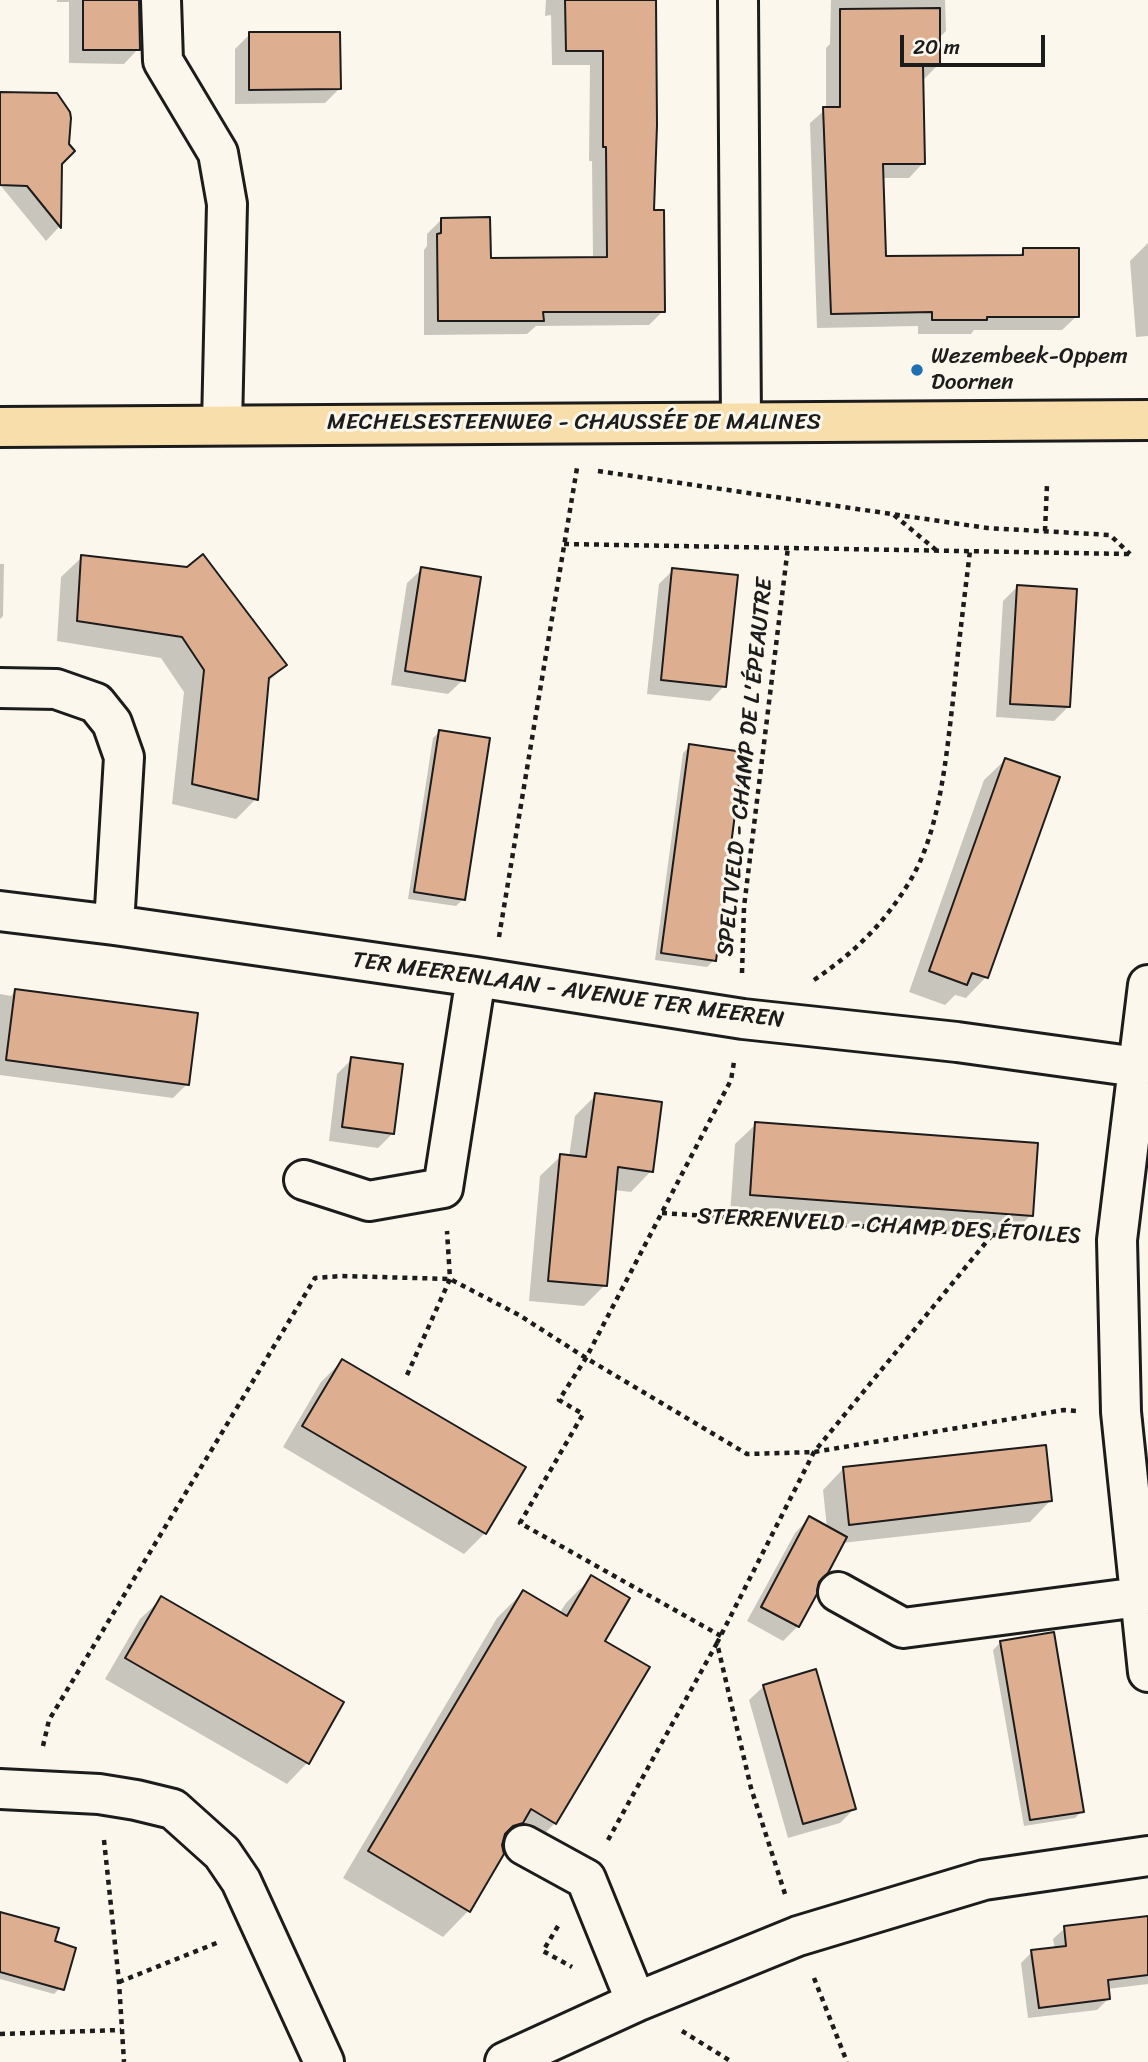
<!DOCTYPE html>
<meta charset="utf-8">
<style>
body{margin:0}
#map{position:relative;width:1148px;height:2062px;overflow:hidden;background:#fbf7ec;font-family:Sriracha,sans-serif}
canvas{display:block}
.scale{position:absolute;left:900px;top:35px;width:145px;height:32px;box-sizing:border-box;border:4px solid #1c1c1c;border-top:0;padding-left:9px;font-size:21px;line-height:24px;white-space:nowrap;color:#1c1c1c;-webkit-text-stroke:5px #fbf7ec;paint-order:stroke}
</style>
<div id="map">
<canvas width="1148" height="2062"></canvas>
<div class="scale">20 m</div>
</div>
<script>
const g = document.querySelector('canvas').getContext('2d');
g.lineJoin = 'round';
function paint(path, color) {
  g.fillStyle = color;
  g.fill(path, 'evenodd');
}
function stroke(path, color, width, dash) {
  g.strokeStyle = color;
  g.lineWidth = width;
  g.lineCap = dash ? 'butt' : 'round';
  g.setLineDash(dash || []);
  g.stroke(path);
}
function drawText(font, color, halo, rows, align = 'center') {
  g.font = font + ' Sriracha,sans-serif';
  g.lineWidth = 6;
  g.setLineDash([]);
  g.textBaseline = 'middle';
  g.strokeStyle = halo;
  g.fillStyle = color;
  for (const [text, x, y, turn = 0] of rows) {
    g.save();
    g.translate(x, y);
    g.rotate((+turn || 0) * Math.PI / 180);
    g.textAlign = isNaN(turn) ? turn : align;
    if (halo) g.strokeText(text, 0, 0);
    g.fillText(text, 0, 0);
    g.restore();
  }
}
paint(new Path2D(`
 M 57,0 L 138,0 L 138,49 L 124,64 L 69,63 L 69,2 L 57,2 Z
 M 546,0 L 654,0 L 652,212 L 663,311 L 649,325 L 536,326 L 527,334 L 424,335 L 424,250 L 427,246 L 427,234 L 442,219 L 489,260 L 593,259 L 592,161 L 589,161 L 590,65 L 552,65 L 551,15 L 545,16 Z
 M 831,0 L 945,0 L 946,31 L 938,39 L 938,65 L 924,79 L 921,79 L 923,163 L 909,178 L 882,178 L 884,258 L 1017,257 L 1024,250 L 1077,316 L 1062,330 L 974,330 L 971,334 L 918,334 L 918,326 L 817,328 L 810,123 L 826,109 L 826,48 L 830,44 Z
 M 250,34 L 339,89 L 325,103 L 235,104 L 235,49 Z
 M 0,94 L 60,164 L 59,227 L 46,241 L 1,186 L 0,187 Z
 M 1148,243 L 1148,336 L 1136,337 L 1130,261 Z
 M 82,557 L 285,665 L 267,683 L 256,799 L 236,819 L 172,804 L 184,692 L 161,658 L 57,641 L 61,577 Z
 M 0,564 L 4,564 L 3,616 L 0,619 Z
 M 422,569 L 463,680 L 448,694 L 391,685 L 407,583 Z
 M 673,570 L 724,686 L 710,701 L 647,694 L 659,584 Z
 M 1017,587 L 1069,706 L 1054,721 L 996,717 L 1003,601 Z
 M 440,731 L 463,899 L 456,906 L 408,899 L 433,738 Z
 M 690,746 L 714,960 L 707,967 L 655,960 L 683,753 Z
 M 1005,760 L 986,977 L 966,998 L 955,995 L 945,1005 L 909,992 L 984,780 Z
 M 16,990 L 187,1084 L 173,1098 L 0,1075 L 0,994 L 11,996 Z
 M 352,1059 L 393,1133 L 378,1148 L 329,1141 L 337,1074 Z
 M 596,1095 L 651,1171 L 631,1192 L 614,1190 L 605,1285 L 584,1306 L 529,1301 L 540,1176 L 561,1156 L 569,1157 L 575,1116 Z
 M 756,1124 L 1031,1215 L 1010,1236 L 730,1215 L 735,1144 Z
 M 342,1361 L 485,1533 L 464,1554 L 283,1447 L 321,1382 Z
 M 843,1469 L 1050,1501 L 1030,1522 L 842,1543 L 817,1581 L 815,1594 L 798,1626 L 783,1641 L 747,1621 L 795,1533 L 809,1518 L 827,1528 L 823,1490 Z
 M 592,1577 L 555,1823 L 529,1849 L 508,1836 L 501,1842 L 468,1911 L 443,1937 L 343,1878 L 497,1618 L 523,1592 L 559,1614 L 566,1603 Z
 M 161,1599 L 342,1703 L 307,1763 L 287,1784 L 105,1679 L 140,1619 Z
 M 1000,1643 L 1082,1811 L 1075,1818 L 1024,1826 L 993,1650 Z
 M 764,1686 L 854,1809 L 840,1823 L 788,1838 L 749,1700 Z
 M 0,1914 L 53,1943 L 64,1984 L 54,1994 L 0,1979 Z
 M 1148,1918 L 1148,1984 L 1107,1989 L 1108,1999 L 1097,2010 L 1028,2018 L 1021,1963 L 1032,1952 L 1055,1949 L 1053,1939 L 1065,1928 Z`), '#0003');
const building = new Path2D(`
 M 83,0 L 139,0 L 140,50 L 83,50 Z
 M 565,0 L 656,0 L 657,125 L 654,210 L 664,210 L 665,312 L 543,312 L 544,321 L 438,321 L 437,234 L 441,233 L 441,218 L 490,217 L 491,258 L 607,257 L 606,147 L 603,147 L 603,51 L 566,51 Z
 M 940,8 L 940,65 L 923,66 L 925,164 L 883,164 L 886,256 L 1023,255 L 1023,248 L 1079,248 L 1079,317 L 987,317 L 987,320 L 932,320 L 932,312 L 831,314 L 823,107 L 840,107 L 840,9 Z
 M 249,32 L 340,32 L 341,89 L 249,90 Z
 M 0,92 L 57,93 L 70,112 L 71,118 L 69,144 L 75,151 L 62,164 L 61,228 L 27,186 L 0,185 Z
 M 203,554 L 287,665 L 269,678 L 258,800 L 192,784 L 204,670 L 182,637 L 77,621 L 81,555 L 187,567 Z
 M 421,567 L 481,577 L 465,681 L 405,671 Z
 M 672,568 L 738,575 L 726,687 L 661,680 Z
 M 1017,585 L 1077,589 L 1070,707 L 1010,704 Z
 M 439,730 L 490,738 L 465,900 L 414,892 Z
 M 689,744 L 743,752 L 716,961 L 661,953 Z
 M 1005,758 L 1060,777 L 988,978 L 972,973 L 967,985 L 929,971 Z
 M 15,989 L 198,1013 L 189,1085 L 6,1060 Z
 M 351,1057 L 403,1064 L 394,1134 L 342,1127 Z
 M 595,1093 L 662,1102 L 653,1172 L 618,1167 L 607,1286 L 548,1281 L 560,1154 L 586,1157 Z
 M 755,1122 L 1038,1143 L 1033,1216 L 750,1195 Z
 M 342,1359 L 526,1467 L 486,1534 L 302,1426 Z
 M 1046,1445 L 1052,1501 L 849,1525 L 843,1467 Z
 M 809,1516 L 847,1537 L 828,1573 L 819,1582 L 817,1594 L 799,1627 L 761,1607 Z
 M 591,1575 L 630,1598 L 605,1641 L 650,1667 L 556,1824 L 531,1809 L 523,1823 L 513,1826 L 505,1834 L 502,1845 L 504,1854 L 470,1912 L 368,1851 L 523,1590 L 567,1616 Z
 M 161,1596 L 344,1702 L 309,1764 L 125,1658 Z
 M 1054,1632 L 1084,1812 L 1030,1820 L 1000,1641 Z
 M 816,1669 L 856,1809 L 803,1824 L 763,1685 Z
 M 0,1912 L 59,1928 L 55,1941 L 76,1948 L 64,1990 L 0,1972 Z
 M 1148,1916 L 1148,1975 L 1108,1980 L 1110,1999 L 1039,2008 L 1031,1950 L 1066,1946 L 1064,1926 Z`);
paint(building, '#deae90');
stroke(building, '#1c1c1c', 2);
const minor = new Path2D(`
 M 161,0 L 163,61 L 218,153 L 227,204 L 222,425
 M 738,0 L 741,422
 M 0,688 L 56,689 L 96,703 L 112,723 L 124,757 L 114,925
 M 0,911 L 114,925 L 476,977 L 743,1019 L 957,1042 L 1137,1067
 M 1148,985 L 1117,1240 L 1121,1412 L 1148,1672
 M 304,1180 L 369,1201 L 443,1188 L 476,977
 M 838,1592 L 903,1628 L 1139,1597
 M 0,1789 L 99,1794 L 136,1800 L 173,1809 L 222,1853 L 241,1881 L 324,2062
 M 524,1845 L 586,1879 L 636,2002
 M 505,2062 L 636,2002 L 798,1936 L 984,1880 L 1148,1856`);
const major = new Path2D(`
 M 0,427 L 1148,420`);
stroke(minor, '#1c1c1c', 44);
stroke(major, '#1c1c1c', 44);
stroke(new Path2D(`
 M 598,471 L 987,528 L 1110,535 L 1130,554
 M 894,515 L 936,550
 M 1045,531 L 1047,484
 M 564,544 L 1129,554
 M 499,937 L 577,468 L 578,468
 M 742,973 L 744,907 L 788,547
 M 814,980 C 855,952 884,924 910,881 C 940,831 946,758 953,700 C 958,650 964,600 970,551
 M 662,1213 L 992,1235 L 1074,1238
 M 407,1375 L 450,1279 L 447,1231
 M 721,1636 L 520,1523 L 583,1414 L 559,1400 L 586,1358 L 731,1080 L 734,1062
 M 43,1746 L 49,1720 L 315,1278 L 342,1276 L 450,1279 L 519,1315 L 586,1358 L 747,1454 L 814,1452 L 1064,1410 L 1077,1411
 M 104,1840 L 119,1982 L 124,2062
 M 608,1840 L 717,1643
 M 785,1894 L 751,1788 L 717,1643 L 814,1452 L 992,1235
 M 558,1926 L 543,1951 L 572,1967
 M 814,1978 L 847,2062
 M 119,1982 L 219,1942
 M 682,2031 L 732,2062
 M 0,2034 L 121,2030`), '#1c1c1c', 4.5, [5, 5]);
stroke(minor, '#fbf7ec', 38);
stroke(major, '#f8deab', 38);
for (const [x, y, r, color] of [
 [917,370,7,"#1f6fb2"]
]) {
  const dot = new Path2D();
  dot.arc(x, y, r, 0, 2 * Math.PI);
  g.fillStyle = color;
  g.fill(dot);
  stroke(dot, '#fbf7ec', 2.5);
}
drawText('23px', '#1c1c1c', '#fbf7ec', [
 ["Wezembeek-Oppem",931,357],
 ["Doornen",931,383]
], 'left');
drawText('23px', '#1c1c1c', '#fbf7ec', [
 ["MECHELSESTEENWEG - CHAUSSÉE DE MALINES",574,423],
 ["SPELTVELD - CHAMP DE L'ÉPEAUTRE",746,767,-84],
 ["TER MEERENLAAN - AVENUE TER MEEREN",568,991,8],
 ["STERRENVELD - CHAMP DES ÉTOILES",889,1227,3]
]);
</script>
